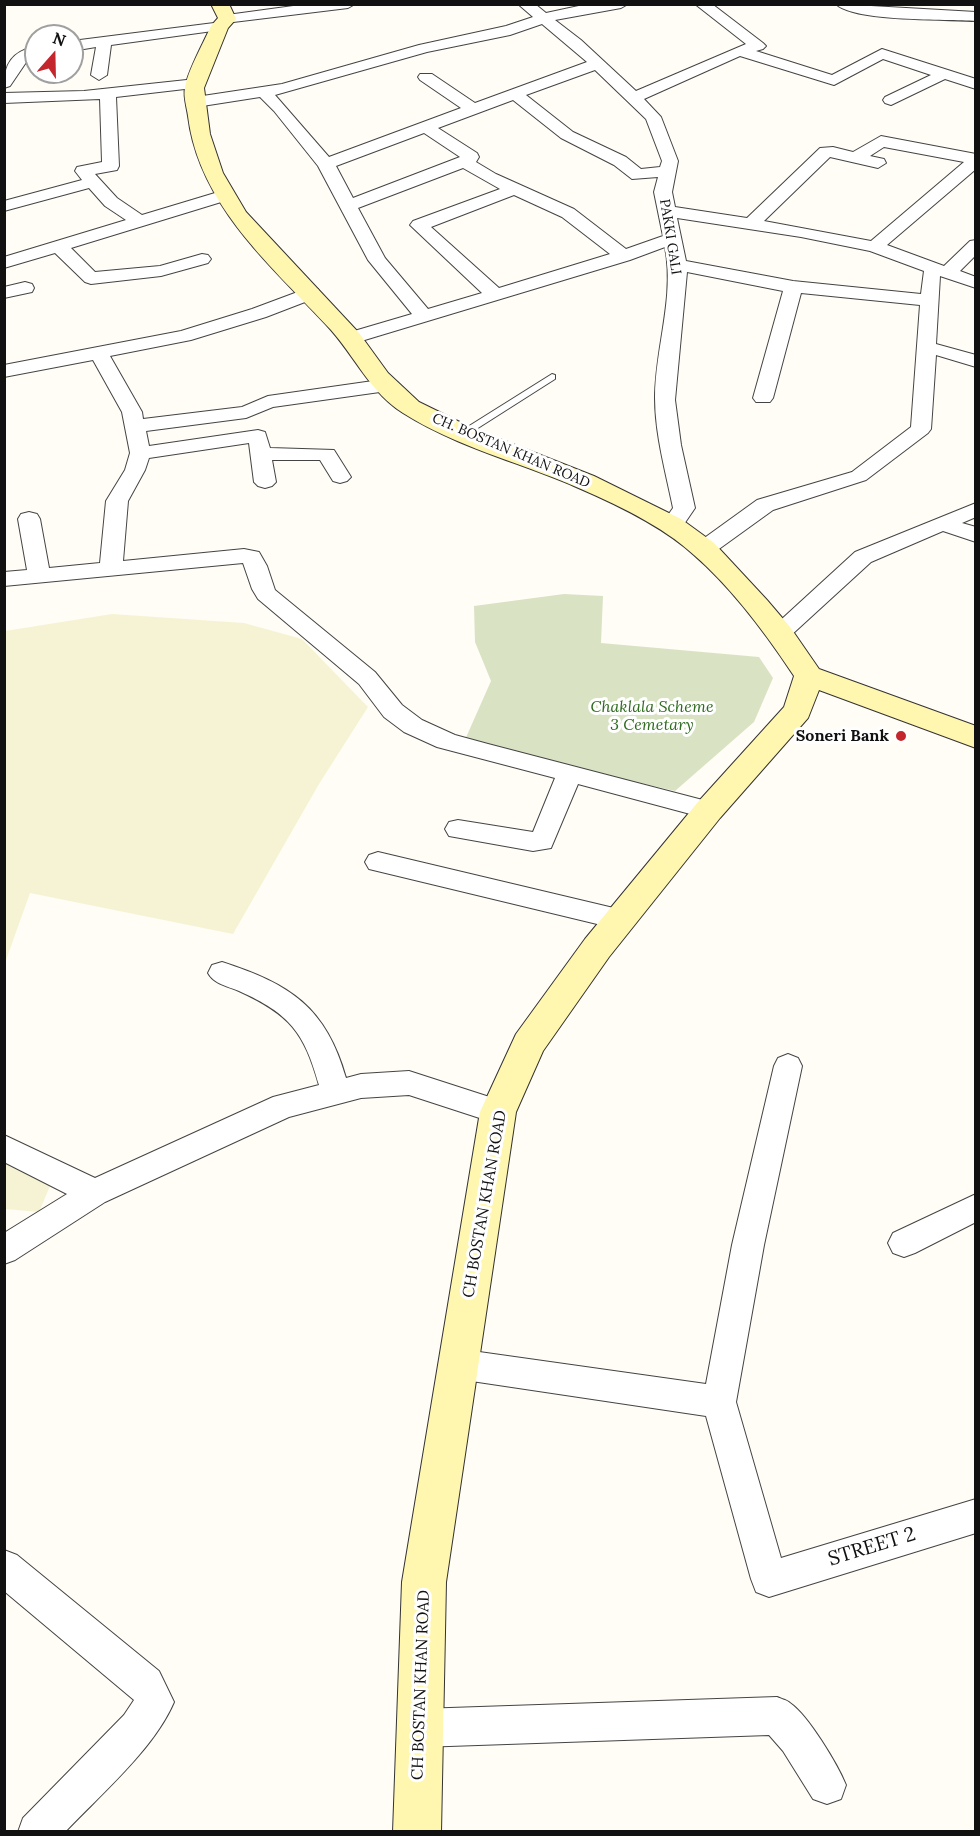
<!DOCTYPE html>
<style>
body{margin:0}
#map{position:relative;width:980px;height:1836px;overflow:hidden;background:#fffdf5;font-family:Lora,serif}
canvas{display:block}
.frame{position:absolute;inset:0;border:6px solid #111;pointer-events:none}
.north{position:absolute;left:24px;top:24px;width:60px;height:60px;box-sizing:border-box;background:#fff;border:2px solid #a0a0a0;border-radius:50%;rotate:20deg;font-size:16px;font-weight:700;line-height:24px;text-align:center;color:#111}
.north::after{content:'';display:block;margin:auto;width:21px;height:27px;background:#c4262e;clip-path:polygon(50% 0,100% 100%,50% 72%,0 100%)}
</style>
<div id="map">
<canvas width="980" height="1836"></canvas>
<div class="frame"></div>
<div class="north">N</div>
</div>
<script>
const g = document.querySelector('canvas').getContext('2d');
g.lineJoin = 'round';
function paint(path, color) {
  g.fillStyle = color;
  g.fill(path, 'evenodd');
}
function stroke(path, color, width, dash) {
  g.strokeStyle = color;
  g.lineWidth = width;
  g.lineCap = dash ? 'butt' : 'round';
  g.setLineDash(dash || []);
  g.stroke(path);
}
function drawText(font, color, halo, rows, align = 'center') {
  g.font = font + ' Lora,serif';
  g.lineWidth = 6;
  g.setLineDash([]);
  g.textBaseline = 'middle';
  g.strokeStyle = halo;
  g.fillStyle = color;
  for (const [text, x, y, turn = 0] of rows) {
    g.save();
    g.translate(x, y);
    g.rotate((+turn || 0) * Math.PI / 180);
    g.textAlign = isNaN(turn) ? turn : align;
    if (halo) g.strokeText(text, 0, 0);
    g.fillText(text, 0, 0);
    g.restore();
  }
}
paint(new Path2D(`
 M 112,614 L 244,623 L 302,639 L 368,707 L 319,784 L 233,934 L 30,893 L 5,963 L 5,631 Z
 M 4,1160 L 53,1179 L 39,1212 L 5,1209 Z`), '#f6f3d4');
paint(new Path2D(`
 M 564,594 L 603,596 L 601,643 L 759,657 L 773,678 L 754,722 L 675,791 L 464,742 L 491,681 L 475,642 L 474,606 Z`), '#d9e3c4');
const lane = new Path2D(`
 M 552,374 L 555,375 L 555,379 L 467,435 L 459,435 L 458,433 Z`);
const street = new Path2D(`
 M 308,4 L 355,4 L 348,8 L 225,23 L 227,26 L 225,29 L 220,30 L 111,45 L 107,75 L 99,80 L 91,75 L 96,47 L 72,51 L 72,41 L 222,22 L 220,19 L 222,16 L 227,15 Z
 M 518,4 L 535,4 L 546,13 L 588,4 L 628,4 L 621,8 L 555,20 L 581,40 L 636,91 L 746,44 L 695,4 L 712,4 L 763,43 L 766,46 L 763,49 L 756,51 L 832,75 L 882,49 L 976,79 L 976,89 L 945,79 L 891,105 L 885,103 L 883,100 L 885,97 L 931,75 L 883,59 L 834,85 L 740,56 L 644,99 L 661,117 L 678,161 L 672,192 L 675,207 L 747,218 L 820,148 L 833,147 L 853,152 L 881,136 L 976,154 L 976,169 L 887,245 L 944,266 L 970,241 L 976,240 L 976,255 L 960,271 L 976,277 L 976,288 L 940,276 L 936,344 L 976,355 L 976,367 L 936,355 L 931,429 L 928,433 L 866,480 L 773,510 L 712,554 L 704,556 L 696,554 L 693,549 L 696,544 L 757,500 L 852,472 L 911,427 L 920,305 L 801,293 L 773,398 L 770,402 L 756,402 L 753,398 L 783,291 L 687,272 L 675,400 L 681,445 L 695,508 L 680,530 L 672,532 L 664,530 L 661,525 L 673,508 C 666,473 655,435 655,398 C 655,348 675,298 665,247 L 630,260 L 358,342 L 344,342 L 341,338 L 344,334 L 412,314 L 368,260 L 318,166 L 274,111 L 260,97 L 196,107 L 188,102 L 196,97 L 282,84 L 419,45 L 506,26 L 533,17 ZM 542,24 L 587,62 L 475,103 L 432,74 L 420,74 L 418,77 L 420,80 L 461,108 L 329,157 L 275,95 L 427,52 L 510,35 ZM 595,70 L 646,119 L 662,161 L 660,167 L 641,169 L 626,157 L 573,132 L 526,95 ZM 513,100 L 561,138 L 614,165 L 632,179 L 658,177 L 654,192 L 663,236 L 626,249 L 574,209 L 496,174 L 476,162 L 479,157 L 477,153 L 438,128 ZM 424,133 L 460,157 L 353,198 L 336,166 ZM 884,147 L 964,162 L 871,241 L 764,221 L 830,157 L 878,168 L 886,163 L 884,159 L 870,156 ZM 463,168 L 500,189 L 413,221 L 410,225 L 482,293 L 428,309 L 385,258 L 358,208 ZM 514,195 L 562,217 L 610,254 L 499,288 L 431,227 ZM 677,218 L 801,237 L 870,251 L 924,271 L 921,294 L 793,281 L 686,261 Z
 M 836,4 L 976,12 L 976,21 C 947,19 854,22 836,4 Z
 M 36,46 L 36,56 L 29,58 L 10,86 L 4,88 C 4,63 12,52 36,46 Z
 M 196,79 L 202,81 L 204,84 L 202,87 L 116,97 L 119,166 L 117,170 L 95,174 L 117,198 L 142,215 L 225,190 L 231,191 L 234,195 L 231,199 L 71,248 L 95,272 L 160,266 L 202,254 L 208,255 L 211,259 L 208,263 L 161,276 L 91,284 L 85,282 L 55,253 L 4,268 L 4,257 L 126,220 L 105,206 L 89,188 L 4,211 L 4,201 L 82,180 L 75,171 L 77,167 L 102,162 L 100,99 L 4,103 L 4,93 L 84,91 Z
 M 25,282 L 32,284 L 34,288 L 32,292 L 4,298 L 4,287 Z
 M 311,287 L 318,289 L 320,293 L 318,297 L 266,317 L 191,340 L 110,356 L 142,412 L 143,419 L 242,407 L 268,396 L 387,379 L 394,381 L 397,385 L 394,389 L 387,391 L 273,407 L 246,418 L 146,431 L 149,446 L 258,430 L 265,432 L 270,448 L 334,450 L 351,477 L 347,481 L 340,483 L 333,481 L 320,460 L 272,460 L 276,482 L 272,486 L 265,488 L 258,486 L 254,482 L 249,443 L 149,458 L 145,470 L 128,501 L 123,561 L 244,549 L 259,552 L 267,566 L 275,590 L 375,672 L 402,705 L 422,720 L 455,735 L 488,744 L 718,804 L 722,810 L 718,816 L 709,819 L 578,784 L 551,848 L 533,851 L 449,836 L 445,829 L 449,822 L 458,820 L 533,832 L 555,778 L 437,747 L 404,732 L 384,717 L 359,684 L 258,599 L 252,589 L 243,563 L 4,586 L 4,572 L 27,570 L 18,519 L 21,514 L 29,512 L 37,514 L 40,519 L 49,568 L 100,563 L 106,501 L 125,470 L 130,453 L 122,412 L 93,360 L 4,377 L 4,365 L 181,331 L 252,309 Z
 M 976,503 L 976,517 L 962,523 L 976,527 L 976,542 L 943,531 L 871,562 L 788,638 L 780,640 L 772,638 L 768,633 L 772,628 L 855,552 Z
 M 378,852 L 622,910 L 632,913 L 636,920 L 632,927 L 622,930 L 369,869 L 365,862 L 369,855 Z
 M 222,962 C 290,984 326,1007 346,1078 L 361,1074 L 409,1071 L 508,1103 L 513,1112 L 508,1121 L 498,1124 L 409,1095 L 361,1098 L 289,1117 L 105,1202 L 15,1260 L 4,1264 L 4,1233 L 67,1194 L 4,1162 L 4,1135 L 95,1178 L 273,1097 L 319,1085 C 304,1032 290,1014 239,991 C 227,986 214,984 208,973 L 212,965 Z
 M 788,1054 L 798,1058 L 802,1066 L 764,1245 L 736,1402 L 781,1558 L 976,1499 L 976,1533 L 769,1597 L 756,1592 L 751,1579 L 706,1416 L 458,1379 L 446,1375 L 441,1364 L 446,1353 L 458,1349 L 706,1384 L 732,1245 L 774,1066 L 778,1058 Z
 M 976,1194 L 976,1222 L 915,1253 L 904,1257 L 893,1253 L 888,1243 L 893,1233 Z
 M 4,1550 L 17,1555 L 159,1671 L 174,1702 C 154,1749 100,1795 65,1832 L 18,1832 L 23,1818 L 124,1715 L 134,1700 L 4,1591 Z
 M 777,1697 C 781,1699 787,1700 790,1703 C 808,1715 838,1765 846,1785 L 841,1799 L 827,1804 L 813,1799 L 783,1751 L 769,1735 L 420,1747 L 407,1741 L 401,1728 L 407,1715 L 420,1709 Z`);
const secondary = new Path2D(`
 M 211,4 L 229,4 L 236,19 L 228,28 L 204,88 L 210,134 L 223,173 L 246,212 L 359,333 L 388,373 L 419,402 L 472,428 L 594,476 L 681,519 L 714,543 L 767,600 L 790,627 L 819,669 L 976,726 L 976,748 L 819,690 L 808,718 L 720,818 L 609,957 L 543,1051 L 516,1112 L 446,1582 L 441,1832 L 393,1832 L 402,1582 L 480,1112 L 516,1034 L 585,939 L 698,802 L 784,707 L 794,676 C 767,635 732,588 694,555 C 663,526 614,503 574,486 C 518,462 455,446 403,413 C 371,393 355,357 331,330 C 273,267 199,206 188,116 C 187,108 183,96 185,88 C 187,72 204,42 211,26 L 218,18 Z`);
stroke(lane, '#444', 2);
stroke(street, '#444', 2);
stroke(secondary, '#333', 2);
paint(lane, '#fff');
paint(street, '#fff');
paint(secondary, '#fff6b0');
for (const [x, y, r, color] of [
 [901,736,6,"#c4262e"]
]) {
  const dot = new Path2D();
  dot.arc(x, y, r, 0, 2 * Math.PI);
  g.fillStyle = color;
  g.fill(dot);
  stroke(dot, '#fff', 2);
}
drawText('14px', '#111', '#fff', [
 ["PAKKI GALI",670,237,81],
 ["CH. BOSTAN KHAN ROAD",511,451,23]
]);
drawText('italic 16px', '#2f6b1f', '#fff', [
 ["Chaklala Scheme",652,707],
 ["3 Cemetary",652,725]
]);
drawText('bold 16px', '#111', '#fff', [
 ["Soneri Bank",889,736]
], 'right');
drawText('16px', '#111', '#fff', [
 ["CH BOSTAN KHAN ROAD",485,1204,-80],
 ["CH BOSTAN KHAN ROAD",421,1685,-88]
]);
drawText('20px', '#111', '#fff', [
 ["STREET 2",872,1547,-17]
]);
</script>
